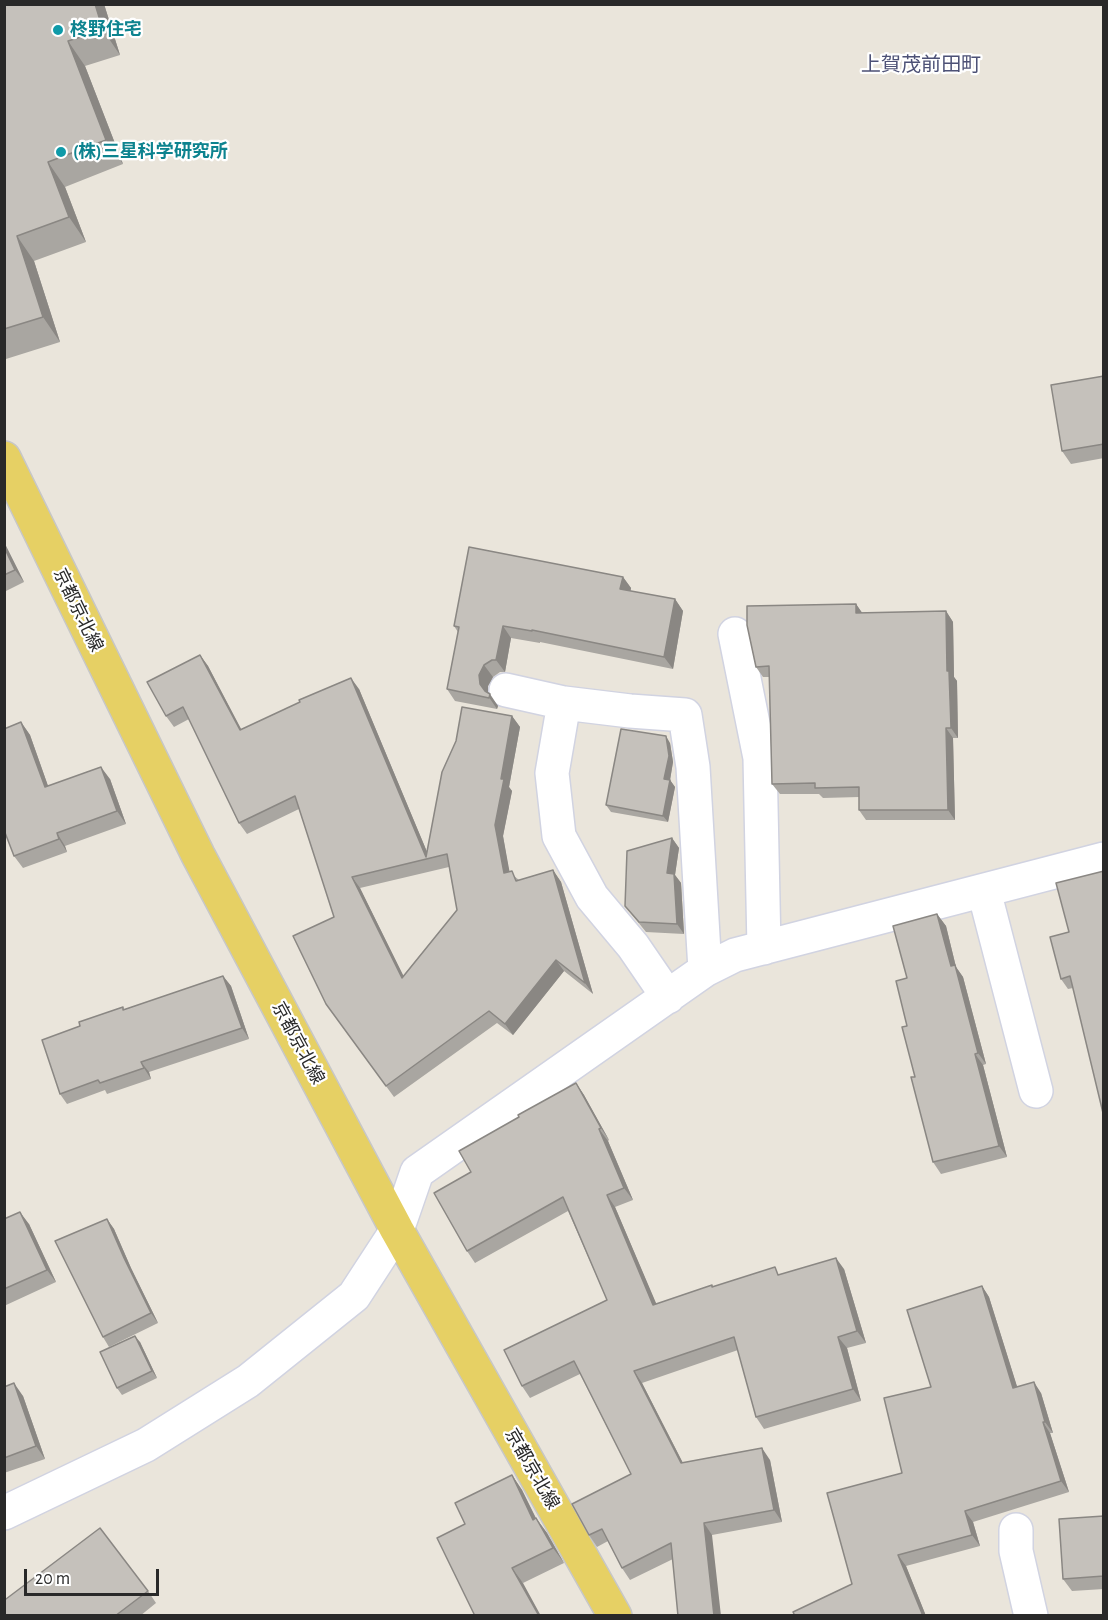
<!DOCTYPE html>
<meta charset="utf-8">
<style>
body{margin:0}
#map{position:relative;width:1108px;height:1620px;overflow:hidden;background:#eae5db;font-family:"Alegreya Sans",sans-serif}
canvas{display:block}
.frame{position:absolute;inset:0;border:6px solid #292929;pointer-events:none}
.scale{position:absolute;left:24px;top:1569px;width:135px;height:27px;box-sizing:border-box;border:3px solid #292929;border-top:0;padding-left:8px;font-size:18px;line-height:21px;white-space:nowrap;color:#292929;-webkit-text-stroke:4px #fff;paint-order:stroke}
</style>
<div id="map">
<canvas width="1108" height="1620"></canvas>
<div class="frame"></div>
<div class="scale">20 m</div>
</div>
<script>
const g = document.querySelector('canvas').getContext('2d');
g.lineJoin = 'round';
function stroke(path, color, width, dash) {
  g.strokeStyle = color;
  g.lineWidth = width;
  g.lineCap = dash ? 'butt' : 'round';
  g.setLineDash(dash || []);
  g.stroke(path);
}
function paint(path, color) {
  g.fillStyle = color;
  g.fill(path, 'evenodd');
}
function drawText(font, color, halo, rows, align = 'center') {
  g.font = font + ' "Alegreya Sans","Noto Sans JP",sans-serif';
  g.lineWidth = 4.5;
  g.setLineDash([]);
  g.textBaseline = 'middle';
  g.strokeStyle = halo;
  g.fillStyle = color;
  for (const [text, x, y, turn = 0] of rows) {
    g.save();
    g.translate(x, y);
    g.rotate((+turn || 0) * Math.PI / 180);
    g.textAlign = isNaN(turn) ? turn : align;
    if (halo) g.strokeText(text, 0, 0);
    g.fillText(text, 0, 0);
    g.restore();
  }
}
const minor = new Path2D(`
 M 735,634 L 760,758 L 764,948
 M 506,690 L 564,703 L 630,711 L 685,715 L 693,767 L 705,970
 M 564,703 L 552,773 L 559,836 L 592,897 L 633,946 L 668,997
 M 984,891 L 1036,1091
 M 4,1513 L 146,1445 L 248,1381 L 354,1296 L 397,1230 L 417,1172 L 705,970 L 735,955 L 1104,859
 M 1016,1530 L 1016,1551 L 1031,1616`);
const major = new Path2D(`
 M 4,458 L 198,855 L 397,1230 L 615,1616`);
stroke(minor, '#d1d3e1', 36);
stroke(major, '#c7c7c7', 36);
stroke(minor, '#fff', 33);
stroke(major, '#e6d064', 33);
paint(new Path2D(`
 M 4,4 L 104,4 L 120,55 L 85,66 L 123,164 L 65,187 L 86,242 L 34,261 L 60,342 L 6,359 L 4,357 Z
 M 1104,376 L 1104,458 L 1071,464 L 1062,451 Z
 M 4,542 L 24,582 L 4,592 Z
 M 623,577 L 631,588 L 630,591 L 675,599 L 683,611 L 673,669 L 540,642 L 540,643 L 511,638 L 505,672 L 500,672 L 493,677 L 488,686 L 488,694 L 498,706 L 497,709 L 455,701 L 447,689 L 458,632 L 454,626 Z
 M 856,604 L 862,613 L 946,611 L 953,622 L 954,677 L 957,681 L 958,738 L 953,738 L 955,820 L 866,820 L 859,810 L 859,797 L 823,798 L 819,794 L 780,794 L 772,784 L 769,677 L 763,677 L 756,667 Z
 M 200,655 L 208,666 L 241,730 L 359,689 L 427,852 L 512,716 L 520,727 L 509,787 L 512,791 L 503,836 L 509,872 L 519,880 L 553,870 L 561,882 L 593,994 L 564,971 L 513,1035 L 497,1023 L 394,1097 L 326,1004 L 334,917 L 299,809 L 247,834 L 239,823 L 189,719 L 174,727 L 166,716 ZM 449,867 L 457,910 L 403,976 L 360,888 Z
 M 21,722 L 30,735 L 48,786 L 110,779 L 126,824 L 65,846 L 67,852 L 23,868 L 14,856 Z
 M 670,743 L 673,762 L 670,780 L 675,787 L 668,822 L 611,812 L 606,805 Z
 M 672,838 L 679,848 L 675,875 L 681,883 L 684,934 L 646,932 L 625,906 Z
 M 937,914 L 946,926 L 956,967 L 963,977 L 986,1064 L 983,1065 L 1007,1157 L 941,1174 L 933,1162 L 915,1077 L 907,1026 Z
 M 1069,932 L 1073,988 L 1068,989 L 1061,979 Z
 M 223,976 L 231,986 L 249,1039 L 149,1072 L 151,1079 L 107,1094 L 105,1090 L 67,1104 L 60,1094 L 80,1026 L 123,1007 L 124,1010 Z
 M 576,1083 L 584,1095 L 609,1140 L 608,1141 L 633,1200 L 615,1207 L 656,1304 L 712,1285 L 713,1287 L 780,1274 L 844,1269 L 866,1343 L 847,1348 L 861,1401 L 764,1429 L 756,1417 L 738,1350 L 642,1383 L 683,1463 L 770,1460 L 782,1522 L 712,1535 L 673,1559 L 630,1580 L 622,1568 L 608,1541 L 597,1547 L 589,1535 L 631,1474 L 580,1374 L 530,1398 L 522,1386 L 607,1300 L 568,1211 L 475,1263 L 467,1251 L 471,1172 L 519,1117 Z
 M 4,1219 L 29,1224 L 56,1282 L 4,1306 Z
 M 107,1219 L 114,1229 L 131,1268 L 158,1323 L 109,1347 L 103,1337 Z
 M 982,1286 L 989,1297 L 1017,1387 L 1041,1393 L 1053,1433 L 1050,1433 L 1069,1492 L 973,1522 L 980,1546 L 906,1566 L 926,1616 L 795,1616 L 852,1584 L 902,1473 L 931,1387 Z
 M 140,1342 L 157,1378 L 122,1395 L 117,1388 Z
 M 4,1387 L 23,1396 L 45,1459 L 4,1473 Z
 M 512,1475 L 522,1490 L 536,1518 L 547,1533 L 564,1563 L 523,1583 L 465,1524 Z
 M 1104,1516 L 1104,1589 L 1072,1591 L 1063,1579 Z
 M 148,1591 L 156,1603 L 140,1616 L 4,1616 L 6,1599 Z`), '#a9a6a1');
paint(new Path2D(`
 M 95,4 L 104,4 L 120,55 L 103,30 Z
 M 68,41 L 85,66 L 123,164 L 106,140 Z
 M 48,162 L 65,187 L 86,242 L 69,217 Z
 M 17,236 L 34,261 L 60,342 L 43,317 Z
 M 4,542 L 24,582 L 15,570 L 4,547 Z
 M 623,577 L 631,588 L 629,601 L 620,589 Z
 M 675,599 L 683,611 L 673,669 L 664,657 Z
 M 856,604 L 863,614 L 856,613 Z
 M 946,611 L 953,622 L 954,677 L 957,681 L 958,738 L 951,728 L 947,671 Z
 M 503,626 L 511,638 L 505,672 L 496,660 Z
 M 200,655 L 208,666 L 248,742 L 240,730 Z
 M 484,665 L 493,677 L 488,686 L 488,696 L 490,694 L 498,706 L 497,709 L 480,684 L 479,675 Z
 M 351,678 L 359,689 L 430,859 L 426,857 Z
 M 512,716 L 520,727 L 509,787 L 512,791 L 503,836 L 512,885 L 504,873 L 495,825 L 501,779 Z
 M 21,722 L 30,735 L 53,800 L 45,787 Z
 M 946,728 L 953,738 L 955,820 L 948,810 Z
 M 666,736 L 670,743 L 673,762 L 669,786 L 664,779 Z
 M 101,767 L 110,779 L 126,824 L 117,811 Z
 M 670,780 L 675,787 L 668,822 L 663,816 Z
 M 57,833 L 65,846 L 67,852 L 59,839 Z
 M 672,838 L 679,848 L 675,875 L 681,883 L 684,934 L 677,924 L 667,873 Z
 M 553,870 L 561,882 L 593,994 L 585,983 Z
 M 352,877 L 360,888 L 410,989 L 402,978 Z
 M 937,914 L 946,926 L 956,967 L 963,977 L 986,1064 L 978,1053 L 951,966 Z
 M 556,960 L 564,971 L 513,1035 L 505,1024 Z
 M 223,976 L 231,986 L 249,1039 L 242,1028 Z
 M 975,1054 L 983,1065 L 1007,1157 L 999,1146 Z
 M 141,1062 L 149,1072 L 151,1079 L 144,1068 Z
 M 576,1083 L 584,1095 L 609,1140 L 601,1128 Z
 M 599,1129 L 608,1141 L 633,1200 L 624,1188 Z
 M 607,1195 L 615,1207 L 662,1317 L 653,1305 Z
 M 20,1212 L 29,1224 L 56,1282 L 47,1270 Z
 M 107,1219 L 114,1229 L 131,1268 L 158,1323 L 151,1313 L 124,1258 Z
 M 836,1258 L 844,1269 L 866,1343 L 857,1331 Z
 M 982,1286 L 989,1297 L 1021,1399 L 1013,1388 Z
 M 135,1336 L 140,1342 L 157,1378 L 152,1371 Z
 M 838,1337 L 847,1348 L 861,1401 L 853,1389 Z
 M 634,1371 L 642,1383 L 689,1475 L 681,1463 Z
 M 1034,1382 L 1041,1393 L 1053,1433 L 1045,1422 Z
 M 14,1383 L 23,1396 L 45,1459 L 36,1446 Z
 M 1043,1422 L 1050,1433 L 1069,1492 L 1061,1481 Z
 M 762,1448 L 770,1460 L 782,1522 L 774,1510 Z
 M 512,1475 L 522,1490 L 544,1535 L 533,1520 Z
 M 965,1511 L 973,1522 L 980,1546 L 972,1535 Z
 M 536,1518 L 547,1533 L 564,1563 L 553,1548 Z
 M 704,1523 L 712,1535 L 721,1616 L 714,1616 Z
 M 898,1555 L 906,1566 L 926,1616 L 923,1616 Z
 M 512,1568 L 523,1583 L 541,1616 L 539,1616 Z`), '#8a8783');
const building = new Path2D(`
 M 4,4 L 95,4 L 103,30 L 68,41 L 106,140 L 48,162 L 69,217 L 17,236 L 43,317 L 4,329 Z
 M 1104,376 L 1104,444 L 1062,451 L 1051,385 Z
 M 4,547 L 15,570 L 4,575 Z
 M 469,547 L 623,577 L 620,589 L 675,599 L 664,657 L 532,630 L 532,631 L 503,626 L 496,660 L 492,660 L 484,665 L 479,675 L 480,684 L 485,691 L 490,694 L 489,698 L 447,689 L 459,627 L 454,626 Z
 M 856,604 L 856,613 L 946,611 L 947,671 L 949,671 L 951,728 L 946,728 L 948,810 L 859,810 L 859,787 L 815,788 L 815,783 L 772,784 L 769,666 L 756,667 L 747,625 L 747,606 Z
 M 200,655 L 240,730 L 300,702 L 299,700 L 351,678 L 426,857 L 442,772 L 456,741 L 462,707 L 512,716 L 501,779 L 504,779 L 495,825 L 504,873 L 512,871 L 516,881 L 553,870 L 585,983 L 556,960 L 505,1024 L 489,1011 L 386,1086 L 326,1004 L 293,936 L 334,917 L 295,796 L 239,823 L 183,707 L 166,716 L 147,682 ZM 447,854 L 457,910 L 402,978 L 352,877 Z
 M 21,722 L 45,787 L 101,767 L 117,811 L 57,833 L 59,839 L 14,856 L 4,830 L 4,729 Z
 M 621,729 L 666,736 L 669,756 L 664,779 L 670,780 L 663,816 L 606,805 Z
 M 672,838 L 667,873 L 674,874 L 677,924 L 639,922 L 625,906 L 627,851 Z
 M 1104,871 L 1104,1113 L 1103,1113 L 1070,976 L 1061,979 L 1050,937 L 1069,932 L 1056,883 Z
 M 937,914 L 951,966 L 955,965 L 978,1053 L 975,1054 L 999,1146 L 933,1162 L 911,1077 L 915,1077 L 902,1027 L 907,1026 L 896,981 L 907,978 L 893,926 Z
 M 223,976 L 242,1028 L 141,1062 L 144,1068 L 100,1083 L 98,1080 L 60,1094 L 42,1040 L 80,1026 L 79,1022 L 123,1007 L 123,1010 Z
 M 576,1083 L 601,1128 L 599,1129 L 624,1188 L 607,1195 L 653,1305 L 712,1285 L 712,1287 L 775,1267 L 778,1275 L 836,1258 L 857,1331 L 838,1337 L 853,1389 L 756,1417 L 734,1337 L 634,1371 L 681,1463 L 762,1448 L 774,1510 L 704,1523 L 714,1616 L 678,1616 L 671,1543 L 622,1568 L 602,1529 L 589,1535 L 572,1504 L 631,1474 L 574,1361 L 522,1386 L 504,1350 L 607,1300 L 563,1197 L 467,1251 L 434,1193 L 471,1172 L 459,1151 L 519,1117 L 518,1115 Z
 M 20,1212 L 47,1270 L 4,1289 L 4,1219 Z
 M 107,1219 L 124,1258 L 151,1313 L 103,1337 L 55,1241 Z
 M 982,1286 L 1013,1388 L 1034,1382 L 1045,1422 L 1043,1422 L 1061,1481 L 965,1511 L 972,1535 L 898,1555 L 923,1616 L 795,1616 L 793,1612 L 852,1584 L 827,1493 L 902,1473 L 884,1398 L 931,1387 L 907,1310 Z
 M 135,1336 L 152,1371 L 117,1388 L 100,1352 Z
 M 14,1383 L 36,1446 L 4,1458 L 4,1387 Z
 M 512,1475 L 533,1520 L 536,1518 L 553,1548 L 512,1568 L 539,1616 L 475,1616 L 437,1538 L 465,1524 L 455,1503 Z
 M 1104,1516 L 1104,1576 L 1063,1579 L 1059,1519 Z
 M 100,1528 L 148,1591 L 115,1616 L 4,1616 L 4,1598 L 6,1599 Z`);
paint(building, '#c5c1bb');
stroke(building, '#8a8783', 1.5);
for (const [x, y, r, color] of [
 [58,30,6,"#0f9aa8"],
 [61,152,6,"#0f9aa8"]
]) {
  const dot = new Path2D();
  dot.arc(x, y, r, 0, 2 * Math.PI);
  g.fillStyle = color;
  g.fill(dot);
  stroke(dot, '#fff', 2);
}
drawText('bold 18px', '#0d838f', '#fff', [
 ["柊野住宅",70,30],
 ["(株)三星科学研究所",73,152]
], 'left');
drawText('18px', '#292929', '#fff', [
 ["京都京北線",78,610,64],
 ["京都京北線",298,1043,62],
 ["京都京北線",532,1469,60]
]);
drawText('20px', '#4d5176', '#fff', [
 ["上賀茂前田町",921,65]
]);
</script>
